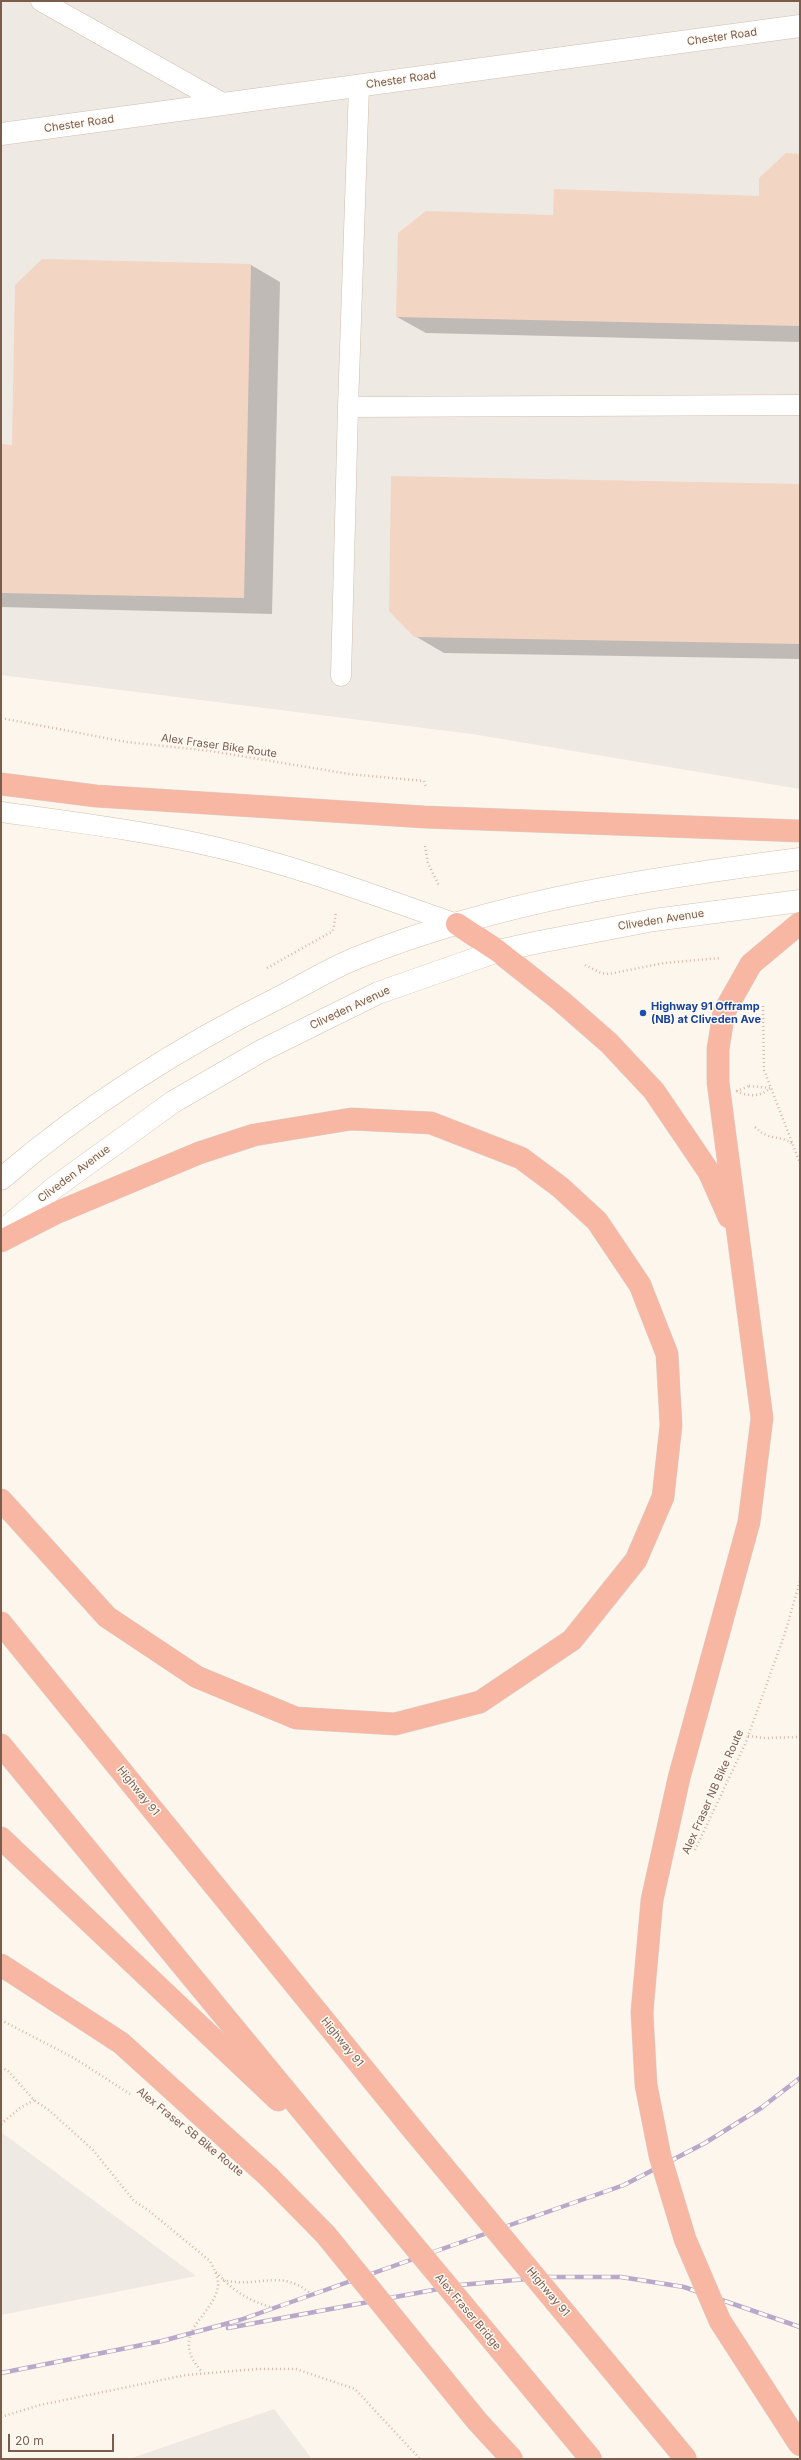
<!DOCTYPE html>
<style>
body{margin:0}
#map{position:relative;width:801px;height:2460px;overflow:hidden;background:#fdf6ec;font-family:Inter,sans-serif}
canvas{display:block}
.frame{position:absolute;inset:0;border:2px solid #7a5c4d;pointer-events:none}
.scale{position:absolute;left:8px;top:2434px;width:106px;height:18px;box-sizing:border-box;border:2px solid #7a5c4d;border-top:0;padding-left:5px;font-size:12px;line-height:14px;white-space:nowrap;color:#7a5c4d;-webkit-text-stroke:3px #fffaf3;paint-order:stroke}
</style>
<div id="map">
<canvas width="801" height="2460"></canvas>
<div class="frame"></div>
<div class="scale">20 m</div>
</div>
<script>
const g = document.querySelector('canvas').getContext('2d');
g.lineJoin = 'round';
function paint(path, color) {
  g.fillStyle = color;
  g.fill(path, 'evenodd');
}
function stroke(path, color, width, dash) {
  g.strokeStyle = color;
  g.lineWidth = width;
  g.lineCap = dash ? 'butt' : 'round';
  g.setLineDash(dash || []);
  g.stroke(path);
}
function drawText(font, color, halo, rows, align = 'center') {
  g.font = font + ' Inter,sans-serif';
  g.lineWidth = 3;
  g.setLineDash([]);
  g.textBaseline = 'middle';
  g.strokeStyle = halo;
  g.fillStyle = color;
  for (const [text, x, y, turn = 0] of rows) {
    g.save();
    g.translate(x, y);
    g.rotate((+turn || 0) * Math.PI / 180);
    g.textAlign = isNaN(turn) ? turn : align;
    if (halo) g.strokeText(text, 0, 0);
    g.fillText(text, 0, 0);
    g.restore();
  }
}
paint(new Path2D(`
 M 1,1 L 800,1 L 800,789 L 472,734 L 1,675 Z
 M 1,2132 L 196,2276 L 1,2315 Z
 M 274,2409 L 312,2459 L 129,2459 Z`), '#efe9e4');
paint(new Path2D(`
 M 800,155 L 800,342 L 426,333 L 397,317 L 554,216 L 760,197 Z
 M 43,260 L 251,265 L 280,282 L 272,614 L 1,607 L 1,445 L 13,446 Z
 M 800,485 L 800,659 L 444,653 L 415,636 Z`), '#0003');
paint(new Path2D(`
 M 786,153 L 800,154 L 800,326 L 396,317 L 398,233 L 426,211 L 553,215 L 554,189 L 759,196 L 759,178 Z
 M 42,259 L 251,264 L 244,598 L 1,593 L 1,444 L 12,445 L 15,285 Z
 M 391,476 L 800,484 L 800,644 L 414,637 L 389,611 Z`), '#f3d5c3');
const lane = new Path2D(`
 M 41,1 L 224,104
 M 359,86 L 348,407 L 800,405
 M 341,676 L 348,407
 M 1,812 C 73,822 147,831 219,848 C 300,867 379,897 457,924`);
const street = new Path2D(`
 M 1,134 L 800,26`);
const secondary = new Path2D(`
 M 1,1179 C 87,1105 183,1045 284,995 C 309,982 333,967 359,957 C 499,901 651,878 800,859
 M 1,1232 L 54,1188 L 173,1102 L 261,1051 L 378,993 L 498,951 L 539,942 L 654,920 L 800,901`);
const highway = new Path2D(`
 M 1,784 L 96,796 L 424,817 L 800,831
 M 457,924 L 498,951 L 561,1001 L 609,1043 L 654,1091 L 709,1172 L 729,1217
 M 1,1241 L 56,1213 L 199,1153 L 254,1135 L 351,1119 L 431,1123 L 521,1158 L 560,1187 L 597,1221 L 640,1285 L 667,1354 L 671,1425 L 663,1497 L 636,1560 L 572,1640 L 480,1702 L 395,1724 L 296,1718 L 197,1677 L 107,1617 L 1,1500
 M 1,1623 L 414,2131
 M 1,1745 L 346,2164
 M 1,1838 L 278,2100
 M 1,1965 L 121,2043 L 269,2177
 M 642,2012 L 652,1900 L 679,1778 L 749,1522 L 762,1418 L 718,1082 L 718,1049 L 724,1012 L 751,964 L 800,923`);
stroke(lane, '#d1beb0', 21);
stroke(street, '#d1beb0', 23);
stroke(secondary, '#d6c0b0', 23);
stroke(highway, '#dad1cd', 23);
stroke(new Path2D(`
 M 1,718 L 126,742 L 211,751 L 349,774 L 424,781 L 426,787
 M 425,846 L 428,863 L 439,886
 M 585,965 L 601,973 L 609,974 L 664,963 L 720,958
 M 267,968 L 333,931 L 336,912
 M 763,1006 L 764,1070 L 800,1163
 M 749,1086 L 770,1088 C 761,1097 748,1097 737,1091 Z
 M 755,1127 C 770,1142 779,1134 793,1144
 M 748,1736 L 765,1738 L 800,1737
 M 695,1850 L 746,1742 L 785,1633 L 800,1581
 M 1,2020 L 74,2058 L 130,2094
 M 1,2067 L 8,2071 L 34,2100 L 50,2111 L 93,2150 L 134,2201 L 148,2210 L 210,2261 C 214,2269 219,2278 218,2287 C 212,2318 167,2333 202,2372
 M 1,2124 L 20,2108 L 34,2100
 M 216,2272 C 233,2291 250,2302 275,2308
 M 223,2280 C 257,2289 282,2267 312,2295
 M 1,2417 L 40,2405 L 186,2375 L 257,2369 L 296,2369 L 355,2389 L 420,2459`), '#d9b8a5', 2.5, [1, 3]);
stroke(lane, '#fff', 20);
stroke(street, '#fff', 22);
stroke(secondary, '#fff', 22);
stroke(highway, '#f7b7a3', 22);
const rail = new Path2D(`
 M 228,2328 L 460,2285 L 549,2277 L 621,2277 L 684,2287 L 800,2327
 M 1,2373 L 162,2341 L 240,2320 L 624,2185 L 705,2143 L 761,2108 L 800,2078`);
stroke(rail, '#b9a8c9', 4.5);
stroke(rail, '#fffaf3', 3, [9]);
const highwayBridge = new Path2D(`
 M 642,2012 L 646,2085 L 660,2156 L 685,2239 L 720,2321 L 800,2445
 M 414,2131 L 686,2459
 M 346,2164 L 591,2459
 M 269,2177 L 326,2235 L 477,2421 L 512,2459`);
stroke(highwayBridge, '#dad1cd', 23, []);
stroke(highwayBridge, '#f7b7a3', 22);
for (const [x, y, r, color] of [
 [643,1013,4,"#1a4fb4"]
]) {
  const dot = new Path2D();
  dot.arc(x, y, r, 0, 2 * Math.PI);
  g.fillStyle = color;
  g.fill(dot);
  stroke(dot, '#fffaf3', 1.5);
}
drawText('11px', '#7a5c4d', '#fffaf3', [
 ["Chester Road",722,37,-8],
 ["Chester Road",401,80,-8],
 ["Chester Road",79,124,-8],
 ["Alex Fraser Bike Route",219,746,8],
 ["Cliveden Avenue",661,920,-9],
 ["Cliveden Avenue",350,1008,-25],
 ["Cliveden Avenue",74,1174,-37],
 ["Highway 91",138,1791,51],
 ["Alex Fraser NB Bike Route",713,1792,-66],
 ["Highway 91",342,2042,51],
 ["Alex Fraser SB Bike Route",190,2132,39],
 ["Highway 91",548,2292,50],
 ["Alex Fraser Bridge",468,2312,50]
]);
drawText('bold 11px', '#164399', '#fffaf3', [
 ["Highway 91 Offramp",651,1007],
 ["(NB) at Cliveden Ave",651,1020]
], 'left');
</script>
